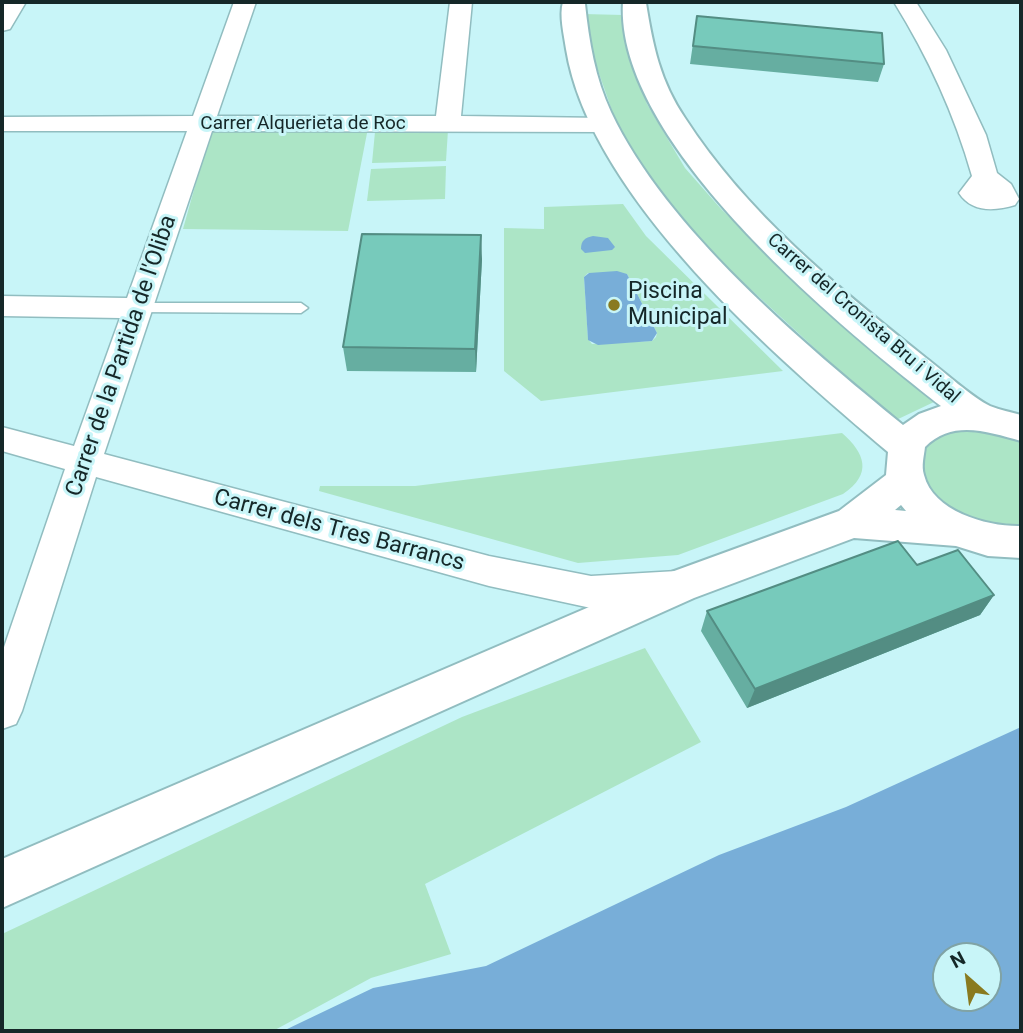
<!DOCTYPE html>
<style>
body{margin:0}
#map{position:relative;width:1023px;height:1033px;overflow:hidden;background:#c8f5f8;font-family:Roboto,sans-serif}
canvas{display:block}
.frame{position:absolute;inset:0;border:4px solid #152728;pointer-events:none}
.north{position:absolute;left:932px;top:942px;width:70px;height:70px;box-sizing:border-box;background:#c8f5f8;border:2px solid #80a3a5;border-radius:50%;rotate:332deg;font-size:19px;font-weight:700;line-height:28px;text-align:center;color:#152728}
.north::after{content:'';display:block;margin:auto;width:24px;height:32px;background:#897a1f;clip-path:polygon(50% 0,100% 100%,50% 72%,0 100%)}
</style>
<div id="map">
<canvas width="1023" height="1033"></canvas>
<div class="frame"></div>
<div class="north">N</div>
</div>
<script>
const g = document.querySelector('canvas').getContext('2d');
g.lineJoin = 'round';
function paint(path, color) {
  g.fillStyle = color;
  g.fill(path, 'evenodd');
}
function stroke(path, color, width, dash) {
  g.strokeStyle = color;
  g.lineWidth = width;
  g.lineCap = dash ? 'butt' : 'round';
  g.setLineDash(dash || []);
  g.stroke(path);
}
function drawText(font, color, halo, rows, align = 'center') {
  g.font = font + ' Roboto,sans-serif';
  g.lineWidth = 6;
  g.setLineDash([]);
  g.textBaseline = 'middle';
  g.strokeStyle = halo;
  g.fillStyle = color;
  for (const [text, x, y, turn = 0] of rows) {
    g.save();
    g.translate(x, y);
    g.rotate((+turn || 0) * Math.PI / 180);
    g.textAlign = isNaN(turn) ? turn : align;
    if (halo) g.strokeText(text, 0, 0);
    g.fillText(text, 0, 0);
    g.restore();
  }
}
paint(new Path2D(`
 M 583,14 L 623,15 L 631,54 L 647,104 L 685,168 L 722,210 L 934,402 L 894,421 L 698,241 L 623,142 L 589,45 Z
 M 368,128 L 348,231 L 183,229 L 211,129 Z
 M 448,130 L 446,161 L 372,163 L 375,132 Z
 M 446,166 L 445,199 L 367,201 L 371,169 Z
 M 623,204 L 646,236 L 783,371 L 541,401 L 504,371 L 504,228 L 544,229 L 544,207 ZM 588,273 L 627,274 L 657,333 L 656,337 L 652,341 L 592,344 L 588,339 L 584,277 Z
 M 939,428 L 1000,431 L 1021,442 L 1021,525 C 983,530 966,519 934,502 L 915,451 Z
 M 842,433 C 865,453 873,474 843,494 L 678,555 L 578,563 L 319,491 L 320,486 L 415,486 Z
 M 645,648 L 701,742 L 425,884 L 451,954 L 371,978 L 273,1031 L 2,1031 L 2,934 L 462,717 Z`), '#ace5c6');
paint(new Path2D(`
 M 593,236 L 608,238 L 615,247 L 612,250 L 585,253 L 581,249 C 581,240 585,238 593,236 Z
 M 617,271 L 627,274 L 657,333 L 652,341 L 598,345 L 588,340 L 584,277 L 589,273 Z
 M 1021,727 L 1021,1031 L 283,1031 L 373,988 L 486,966 L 719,855 L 846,807 ZM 946,956 L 988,956 L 988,998 L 946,998 Z`), '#78aed8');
const lane = new Path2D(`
 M 138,303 L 301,303 L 308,308 L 301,313 L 133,312 L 131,308 Z`);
const street = new Path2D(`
 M 4,2 L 26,2 L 10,29 L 2,31 L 2,6 Z
 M 234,2 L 256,2 L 217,116 L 436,116 L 450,2 L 472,2 L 461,116 L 604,118 L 613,120 L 616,125 L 613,130 L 604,132 L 212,131 L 104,454 L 489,556 L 591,576 L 677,571 L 690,575 L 695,586 L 690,597 L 677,601 L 591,608 L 489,586 L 96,477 L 22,711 L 16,724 L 2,729 L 2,653 L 65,469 L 2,451 L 2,427 L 74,446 L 120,318 L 2,316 L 2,296 L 127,298 L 187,131 L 2,131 L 2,117 L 193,116 Z
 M 894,2 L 916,2 L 946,50 L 986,135 L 997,173 L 1011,184 L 1019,199 L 1015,205 C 995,211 972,213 959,193 L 972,176 C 954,113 928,57 894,2 Z`);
const secondary = new Path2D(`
 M 563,2 L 585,4 C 589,41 595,78 611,112 C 666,229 804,344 903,425 L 919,414 L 941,406 C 840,327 614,142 623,2 L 646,3 C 653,46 660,81 685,118 C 747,214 838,288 926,358 C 943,371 973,398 990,406 C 1000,410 1011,412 1021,415 L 1021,441 C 988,432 953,419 925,447 C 924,456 921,466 924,475 C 933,512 989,527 1021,526 L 1021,558 L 988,556 L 956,546 L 854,538 L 694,598 L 2,908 L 2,859 L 666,574 L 839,511 L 886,475 L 888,452 C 777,358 590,198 566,49 C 564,35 559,15 563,2 ZM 901,505 L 906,511 L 895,510 Z`);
stroke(lane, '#91bdc0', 3);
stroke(street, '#91bdc0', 3);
stroke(secondary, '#91bdc0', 4);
paint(lane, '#fff');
paint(street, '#fff');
paint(secondary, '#fff');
paint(new Path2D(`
 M 697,16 L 884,64 L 878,82 L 690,64 Z
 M 482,259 L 476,372 L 347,371 L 343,347 Z
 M 917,565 L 994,595 L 980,615 L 747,708 L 701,631 L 707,611 Z`), '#66aea1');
paint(new Path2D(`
 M 481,235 L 482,259 L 476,372 L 475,349 Z
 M 994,595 L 980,615 L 747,708 L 755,689 Z`), '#538d83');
const building = new Path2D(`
 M 697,16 L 882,33 L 884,64 L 693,46 Z
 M 362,234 L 481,235 L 475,349 L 343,347 Z
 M 898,541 L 917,565 L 958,550 L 994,595 L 755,689 L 707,611 Z`);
paint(building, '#77cabb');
stroke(building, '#538d83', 2);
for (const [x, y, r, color] of [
 [614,305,7,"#897a1f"]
]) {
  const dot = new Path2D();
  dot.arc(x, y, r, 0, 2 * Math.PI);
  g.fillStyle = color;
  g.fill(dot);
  stroke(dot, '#c8f5f8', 2.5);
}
drawText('19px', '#152728', '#c8f5f8', [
 ["Carrer Alquerieta de Roc",303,124],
 ["Carrer del Cronista Bru i Vidal",863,319,41]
]);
drawText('23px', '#152728', '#c8f5f8', [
 ["Piscina",628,292],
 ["Municipal",628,318]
], 'left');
drawText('23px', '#152728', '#c8f5f8', [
 ["Carrer de la Partida de l'Oliba",122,356,-71],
 ["Carrer dels Tres Barrancs",339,531,15]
]);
</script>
